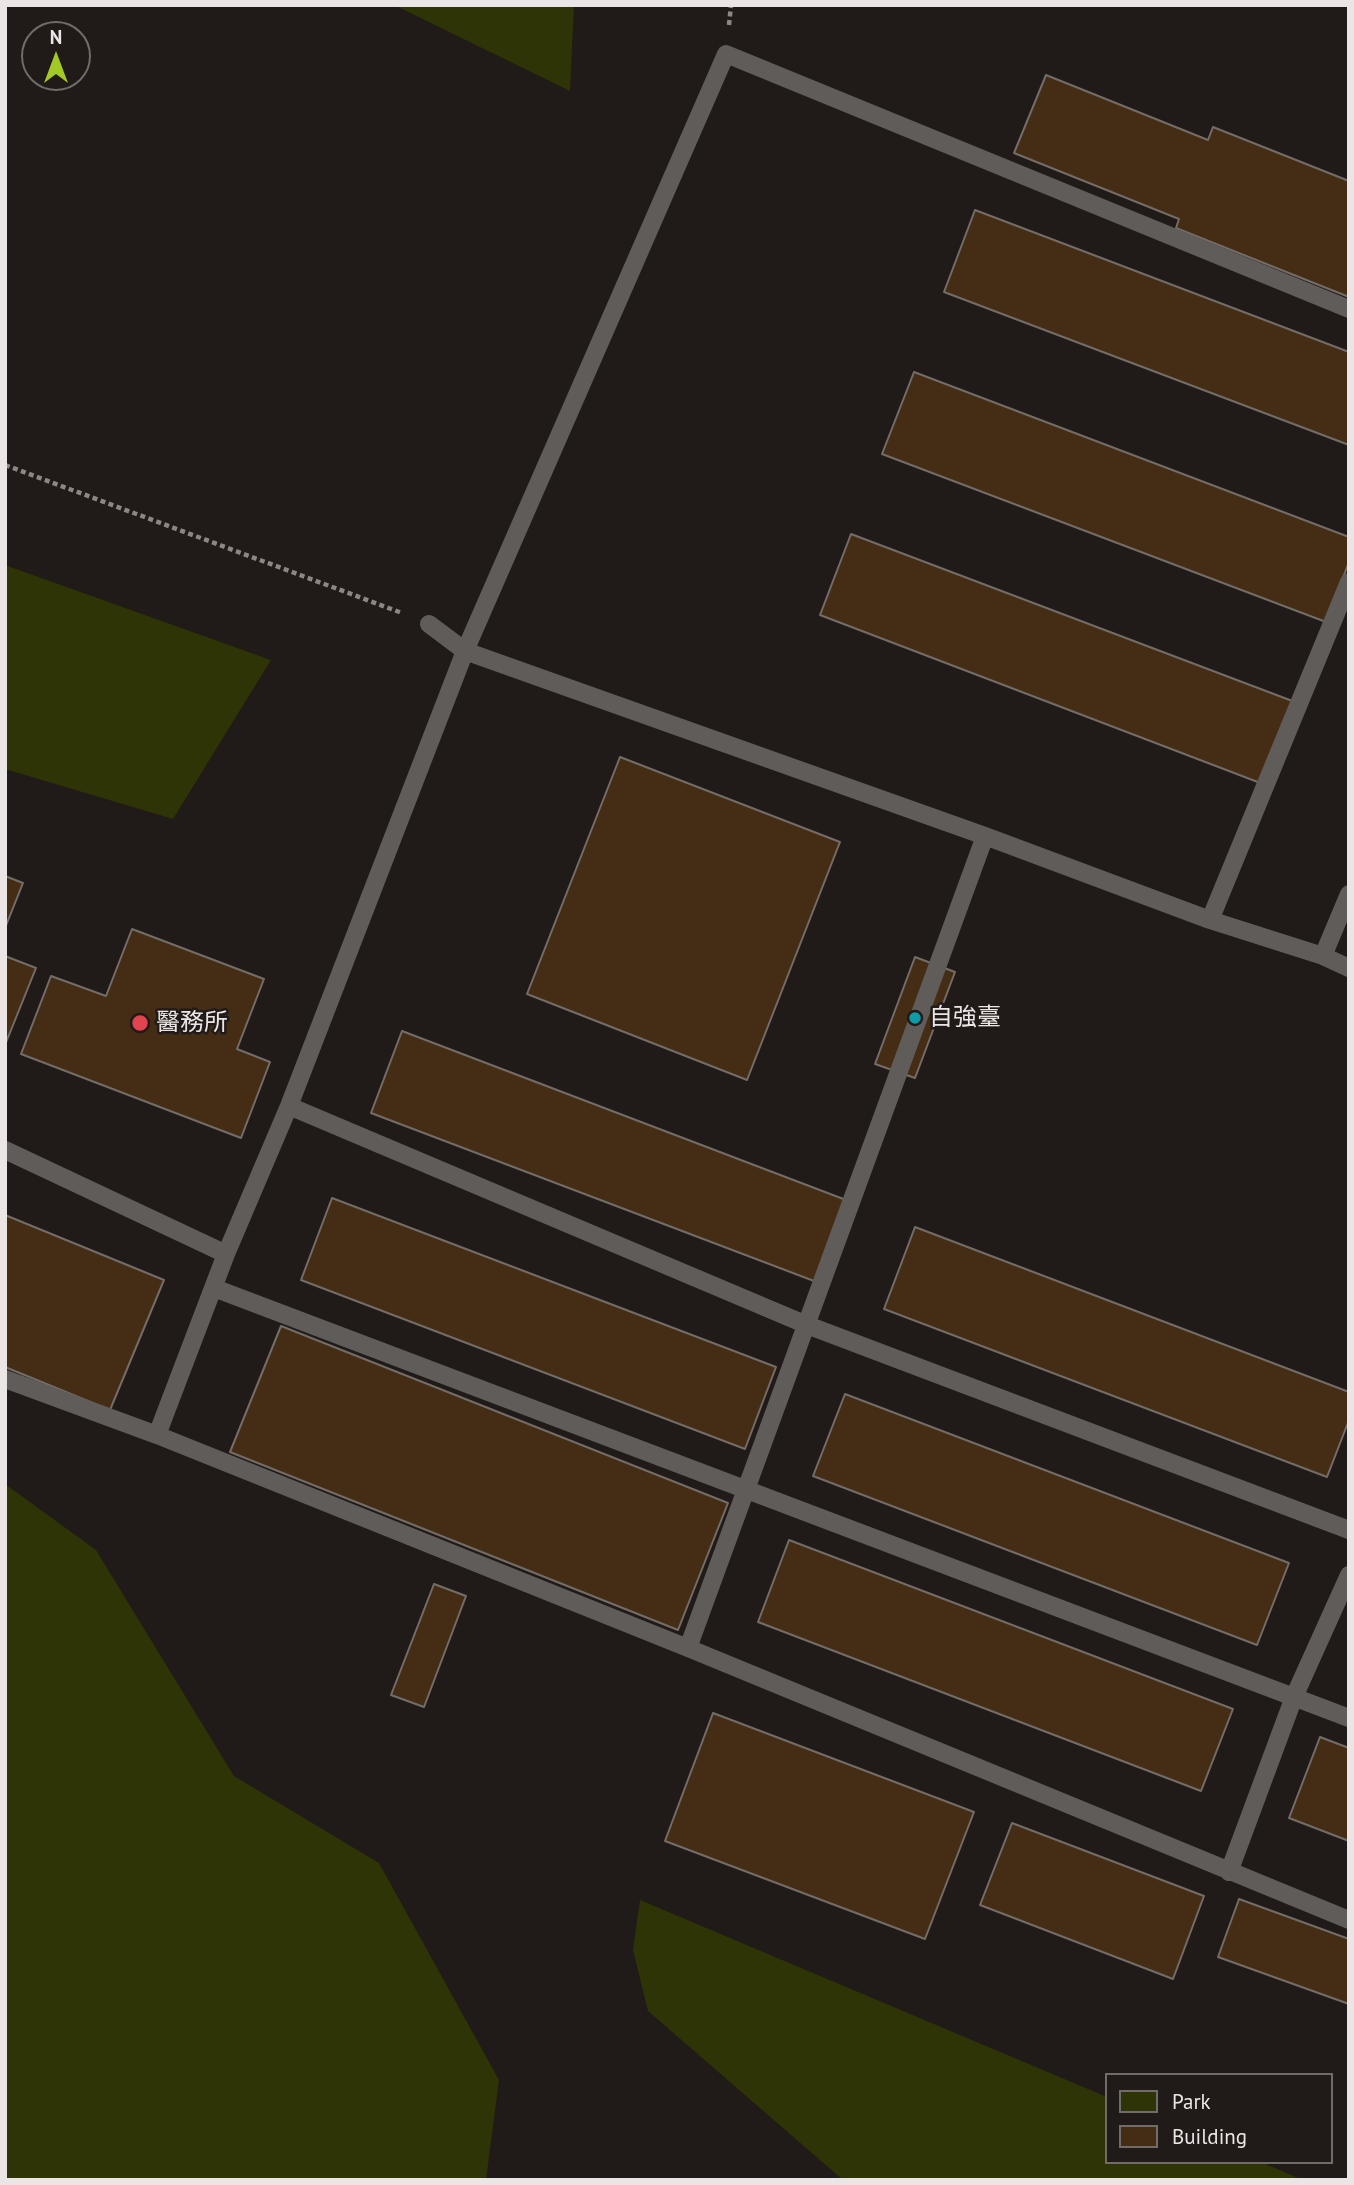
<!DOCTYPE html>
<meta charset="utf-8">
<style>
body{margin:0}
#map{position:relative;width:1354px;height:2185px;overflow:hidden;background:#201a18;font-family:"PT Sans",sans-serif}
canvas{display:block}
.frame{position:absolute;inset:0;border:7px solid #ebe6e5;pointer-events:none}
.legend{position:absolute;left:1105px;top:2073px;width:228px;height:91px;box-sizing:border-box;background:#201a18;border:2px solid #716c6a;margin:0;padding:9px 12px;list-style:none;font-size:21px;color:#ebe6e5}
.legend li{display:flex;align-items:center;gap:14px;height:35px}
.legend b{width:35px;border:2px solid #716c6a}
.north{position:absolute;left:21px;top:21px;width:70px;height:70px;box-sizing:border-box;background:#201a18;border:2px solid #716c6a;border-radius:50%;rotate:0deg;font-size:19px;font-weight:700;line-height:28px;text-align:center;color:#ebe6e5}
.north::after{content:'';display:block;margin:auto;width:24px;height:32px;background:#a3c926;clip-path:polygon(50% 0,100% 100%,50% 72%,0 100%)}
</style>
<div id="map">
<canvas width="1354" height="2185"></canvas>
<div class="frame"></div>
<ul class="legend">
<li><b style="height:19px;background:#2e3405"></b>Park</li>
<li><b style="height:19px;background:#452d15"></b>Building</li>
</ul>
<div class="north">N</div>
</div>
<script>
const g = document.querySelector('canvas').getContext('2d');
g.lineJoin = 'round';
function paint(path, color) {
  g.fillStyle = color;
  g.fill(path, 'evenodd');
}
function stroke(path, color, width, dash) {
  g.strokeStyle = color;
  g.lineWidth = width;
  g.lineCap = dash ? 'butt' : 'round';
  g.setLineDash(dash || []);
  g.stroke(path);
}
function drawText(font, color, halo, rows, align = 'center') {
  g.font = font + ' "PT Sans","Noto Sans TC",sans-serif';
  g.lineWidth = 5;
  g.setLineDash([]);
  g.textBaseline = 'middle';
  g.strokeStyle = halo;
  g.fillStyle = color;
  for (const [text, x, y, turn = 0] of rows) {
    g.save();
    g.translate(x, y);
    g.rotate((+turn || 0) * Math.PI / 180);
    g.textAlign = isNaN(turn) ? turn : align;
    if (halo) g.strokeText(text, 0, 0);
    g.fillText(text, 0, 0);
    g.restore();
  }
}
paint(new Path2D(`
 M 394,5 L 574,5 L 570,91 Z
 M 5,565 L 271,660 L 173,819 L 5,769 Z
 M 5,1484 L 96,1550 L 234,1776 L 379,1863 L 499,2080 L 486,2180 L 5,2180 Z
 M 640,1900 L 1107,2097 L 1107,2162 L 1261,2162 L 1303,2180 L 843,2180 L 648,2011 L 633,1950 Z`), '#2e3405');
const building = new Path2D(`
 M 1046,75 L 1208,140 L 1213,127 L 1349,181 L 1349,297 L 1176,228 L 1179,219 L 1014,153 Z
 M 975,210 L 1349,352 L 1349,445 L 944,292 Z
 M 914,372 L 1349,537 L 1349,562 L 1326,622 L 882,454 Z
 M 851,534 L 1295,702 L 1263,784 L 820,615 Z
 M 620,757 L 840,842 L 747,1080 L 527,994 Z
 M 5,876 L 23,883 L 5,928 Z
 M 132,929 L 264,979 L 237,1049 L 270,1062 L 241,1138 L 21,1054 L 51,976 L 106,996 Z
 M 5,956 L 36,968 L 5,1045 Z
 M 915,957 L 955,972 L 915,1078 L 875,1064 Z
 M 402,1031 L 846,1200 L 814,1281 L 371,1113 Z
 M 332,1198 L 776,1367 L 745,1449 L 301,1280 Z
 M 5,1215 L 164,1280 L 110,1410 L 5,1367 Z
 M 915,1227 L 1349,1392 L 1349,1420 L 1327,1477 L 884,1309 Z
 M 281,1326 L 728,1503 L 678,1630 L 230,1452 Z
 M 845,1394 L 1289,1563 L 1257,1645 L 813,1476 Z
 M 789,1540 L 1233,1709 L 1201,1791 L 758,1622 Z
 M 434,1584 L 466,1596 L 424,1707 L 391,1695 Z
 M 713,1713 L 974,1812 L 925,1939 L 665,1841 Z
 M 1320,1737 L 1349,1748 L 1349,1841 L 1289,1818 Z
 M 1012,1823 L 1204,1896 L 1173,1979 L 980,1905 Z
 M 1239,1899 L 1349,1939 L 1349,2004 L 1218,1957 Z`);
paint(building, '#452d15');
stroke(building, '#736d68', 2);
stroke(new Path2D(`
 M 729,25 L 731,5
 M 5,465 L 402,613`), '#8c8685', 4.5, [5, 3.5]);
stroke(new Path2D(`
 M 1349,309 L 726,54 L 465,651 L 289,1106 L 226,1254 L 157,1435 L 688,1648 L 1349,1920
 M 429,624 L 465,651 L 985,836 L 1210,920 L 1323,956 L 1349,968
 M 1210,920 L 1349,582
 M 1323,956 L 1349,894
 M 289,1106 L 807,1325 L 1349,1530
 M 5,1150 L 226,1254
 M 214,1288 L 1349,1718
 M 5,1379 L 157,1435
 M 688,1648 L 985,836
 M 1229,1872 L 1294,1697 L 1349,1575`), '#5f5c5a', 18);
for (const [x, y, r, color] of [
 [915,1018,7,"#0f9aa8"],
 [140,1023,9,"#e0444e"]
]) {
  const dot = new Path2D();
  dot.arc(x, y, r, 0, 2 * Math.PI);
  g.fillStyle = color;
  g.fill(dot);
  stroke(dot, '#201a18', 2.5);
}
drawText('24px', '#ebe6e5', '#201a18', [
 ["自強臺",929,1018],
 ["醫務所",156,1023]
], 'left');
</script>
